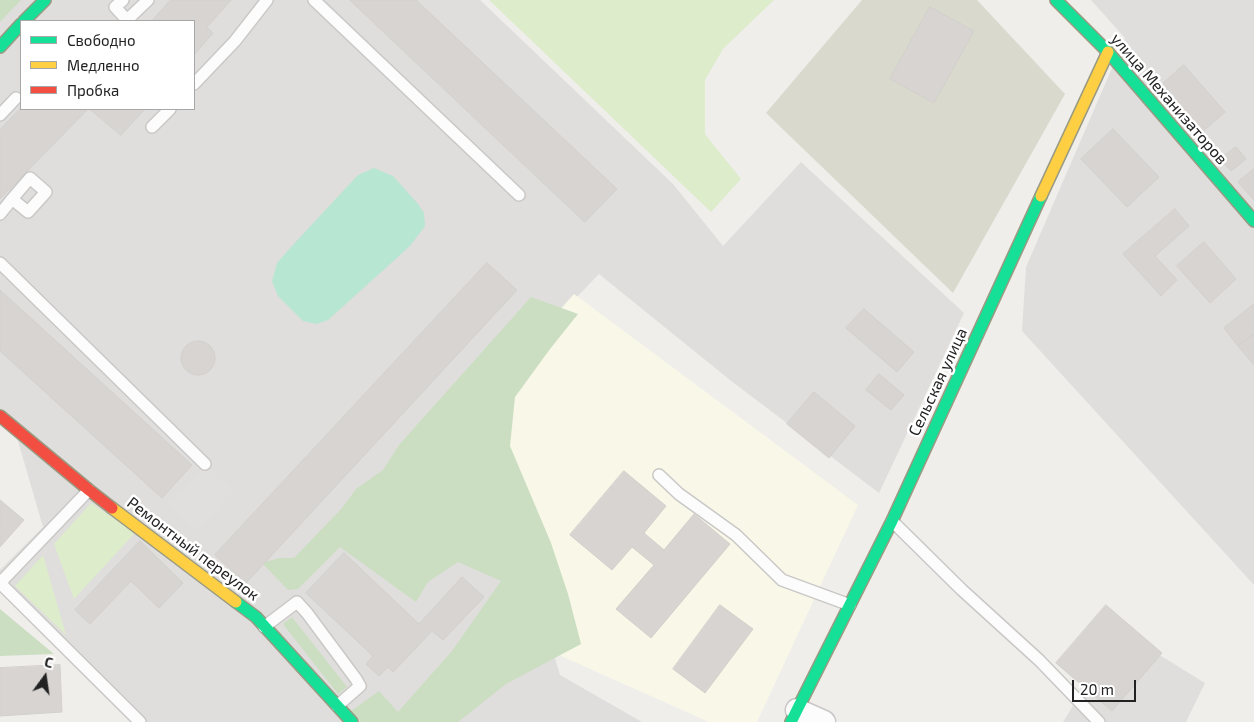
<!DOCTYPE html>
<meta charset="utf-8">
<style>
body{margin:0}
#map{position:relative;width:1254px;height:722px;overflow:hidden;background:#f0eeeb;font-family:"Exo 2",sans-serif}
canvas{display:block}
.legend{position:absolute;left:20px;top:20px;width:175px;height:90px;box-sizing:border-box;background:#fff;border:1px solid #a7a7a7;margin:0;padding:6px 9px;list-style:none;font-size:15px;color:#222}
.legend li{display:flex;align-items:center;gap:10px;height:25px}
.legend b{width:25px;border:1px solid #a7a7a7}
.north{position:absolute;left:20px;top:652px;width:50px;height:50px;-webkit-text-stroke:4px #fff;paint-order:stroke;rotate:14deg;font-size:14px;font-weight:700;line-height:20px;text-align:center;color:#222}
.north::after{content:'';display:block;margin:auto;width:18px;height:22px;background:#222;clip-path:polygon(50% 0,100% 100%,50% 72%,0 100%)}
.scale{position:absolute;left:1072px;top:680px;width:64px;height:22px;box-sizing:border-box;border:2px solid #222;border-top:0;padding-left:6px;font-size:15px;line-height:18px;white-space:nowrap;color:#222;-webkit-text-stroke:4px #fff;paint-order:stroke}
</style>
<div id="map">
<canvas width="1254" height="722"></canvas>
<ul class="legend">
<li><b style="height:6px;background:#16e098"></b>Свободно</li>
<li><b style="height:6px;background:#ffcf43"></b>Медленно</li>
<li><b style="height:6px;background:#f24e42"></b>Пробка</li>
</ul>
<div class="north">С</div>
<div class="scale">20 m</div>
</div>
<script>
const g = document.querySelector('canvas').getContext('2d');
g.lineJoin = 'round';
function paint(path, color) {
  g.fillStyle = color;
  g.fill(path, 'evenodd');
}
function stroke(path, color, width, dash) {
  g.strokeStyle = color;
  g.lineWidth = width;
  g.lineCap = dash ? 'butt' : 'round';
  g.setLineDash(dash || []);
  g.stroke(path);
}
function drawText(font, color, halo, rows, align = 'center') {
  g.font = font + ' "Exo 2",sans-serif';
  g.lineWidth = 5;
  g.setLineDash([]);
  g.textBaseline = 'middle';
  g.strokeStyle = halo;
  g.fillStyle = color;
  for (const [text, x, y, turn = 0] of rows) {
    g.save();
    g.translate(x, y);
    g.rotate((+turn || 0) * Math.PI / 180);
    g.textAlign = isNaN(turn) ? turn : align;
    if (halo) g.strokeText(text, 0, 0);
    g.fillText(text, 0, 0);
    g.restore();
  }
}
paint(new Path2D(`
 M 0,0 L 480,0 L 673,184 L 723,246 L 801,162 L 964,313 L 879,493 L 730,380 L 599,274 L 452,427 L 535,590 L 560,675 L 642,722 L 131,722 L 130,718 L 0,589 L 0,570 L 43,527 L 13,424 L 0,410 ZM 21,21 L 194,21 L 194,109 L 21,109 Z
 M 1091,0 L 1254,0 L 1254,585 L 1022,331 L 1026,267 L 1125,38 Z
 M 1119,630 L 1205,683 L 1186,722 L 1063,722 Z`), '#dfdedc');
paint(new Path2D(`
 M 574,294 L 858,505 L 757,722 L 709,722 L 561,656 L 539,574 L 459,422 Z`), '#f8f7e8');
paint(new Path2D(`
 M 862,0 L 977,0 L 1065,94 L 953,293 L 766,113 Z`), '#d9d9cd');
paint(new Path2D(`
 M 489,0 L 774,0 L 723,49 L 705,80 L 705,134 L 741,179 L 711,212 Z
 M 91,503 L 135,533 L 74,599 L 54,544 Z
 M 43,555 L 66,635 L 15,586 Z`), '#ddeccb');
paint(new Path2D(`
 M 0,0 L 21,0 L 0,22 Z
 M 531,297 L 578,314 L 550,349 L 515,397 L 510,446 L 551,543 L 568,594 L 581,644 L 506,684 L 458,722 L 361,722 L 351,711 L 379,691 L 398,712 L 452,651 L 501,581 L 458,562 L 428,582 L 416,602 L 340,547 L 298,589 L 288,590 L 262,563 L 279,558 L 294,558 L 342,508 L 356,489 L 383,470 L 399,445 Z
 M 0,609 L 54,654 L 0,656 Z
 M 292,617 L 347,687 L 338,694 L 283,624 Z`), '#cbdec1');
paint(new Path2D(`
 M 374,168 L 393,176 L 418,204 L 424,213 L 425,226 L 410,246 L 328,320 L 316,324 L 303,321 L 278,296 L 272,281 L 277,263 L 291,247 L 358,175 Z`), '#b7e6d2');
paint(new Path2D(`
 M 205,464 L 235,491 L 197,531 L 170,504 Z
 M 311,610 L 362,674 L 350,683 L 299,619 Z`), '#e0dfde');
const building = new Path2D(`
 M 171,0 L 231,0 L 207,27 L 213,33 L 194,55 L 194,21 L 152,21 Z
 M 350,0 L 416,0 L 617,189 L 585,222 Z
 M 930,7 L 974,31 L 934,103 L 890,79 Z
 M 1184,65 L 1225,112 L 1201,133 L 1159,87 Z
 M 21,108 L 88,109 L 0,199 L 0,130 Z
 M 90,109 L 145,109 L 121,135 Z
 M 1113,129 L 1159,177 L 1127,207 L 1081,159 Z
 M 1236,147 L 1246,159 L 1231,171 L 1220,159 Z
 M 1254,169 L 1254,200 L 1238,182 Z
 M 1175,209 L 1189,226 L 1155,256 L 1177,280 L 1161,296 L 1123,254 Z
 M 1204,242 L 1236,279 L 1210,303 L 1177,266 Z
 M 487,263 L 517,290 L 246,583 L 215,555 Z
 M 0,290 L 192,465 L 162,498 L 0,351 Z
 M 1254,304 L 1254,334 L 1238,346 L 1224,328 Z
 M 864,309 L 914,352 L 897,372 L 846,328 Z
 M 1254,334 L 1254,365 L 1238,346 Z
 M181 358a17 17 0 1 1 34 0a17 17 0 1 1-34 0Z
 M 879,374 L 904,395 L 891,410 L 866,390 Z
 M 814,392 L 855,426 L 829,458 L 787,424 Z
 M 624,471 L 666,506 L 644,533 L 664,550 L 694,514 L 730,544 L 651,638 L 616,609 L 654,565 L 632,547 L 612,570 L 570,535 Z
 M 0,500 L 24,520 L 0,547 Z
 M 140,541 L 183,583 L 159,608 L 131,581 L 90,624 L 75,610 Z
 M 344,553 L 419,624 L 462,577 L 484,597 L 443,640 L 432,631 L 393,672 L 388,667 L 379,676 L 366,664 L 373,656 L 306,593 Z
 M 720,605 L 753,629 L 705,693 L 673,669 Z
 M 1106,605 L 1162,653 L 1112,711 L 1056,663 Z
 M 60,665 L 62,712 L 0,716 L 0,668 Z`);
paint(building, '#d7d4d2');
stroke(building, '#d3d0cc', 1);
const lane = new Path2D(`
 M 123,0 L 115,7 L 127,20 L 148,0
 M 314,0 L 519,195
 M 194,84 L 235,41 L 267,0
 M 0,115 L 16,98
 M 152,127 L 170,109
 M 30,178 L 46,192 L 28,212 L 12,199 Z
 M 0,214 L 12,199
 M 0,263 L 205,464
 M 659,475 L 679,494 L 736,535 L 782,580 L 850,605
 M 892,521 L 962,590 L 1039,660 L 1099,722
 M 0,583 L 140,722
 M 0,583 L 89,490
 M 264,627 L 297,602 L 307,613 L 356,679 L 360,686 L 337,706`);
const street = new Path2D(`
 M 797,710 L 824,722`);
const fast = new Path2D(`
 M 1056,0 L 1108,52 L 1254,221
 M 24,21 L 45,0
 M 0,47 L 21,24
 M 236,602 L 256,617 L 352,722
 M 791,722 L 892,521 L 1041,196`);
const slow = new Path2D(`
 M 1041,196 L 1108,52
 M 112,508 L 236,602`);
const jam = new Path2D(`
 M 0,416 L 89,490 L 112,508`);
stroke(lane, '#c9c8c7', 14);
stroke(street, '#c9c8c7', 25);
stroke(fast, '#999a82', 14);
stroke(slow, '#999a82', 14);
stroke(jam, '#999a82', 14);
stroke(lane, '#fdfcfc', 11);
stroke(street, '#fdfcfc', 22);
stroke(fast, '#16e098', 11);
stroke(slow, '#ffcf43', 11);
stroke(jam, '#f24e42', 11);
drawText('16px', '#222', '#fff', [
 ["улица Механизаторов",1169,99,49],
 ["Сельская улица",938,382,-65],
 ["Ремонтный переулок",193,549,37]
]);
</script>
